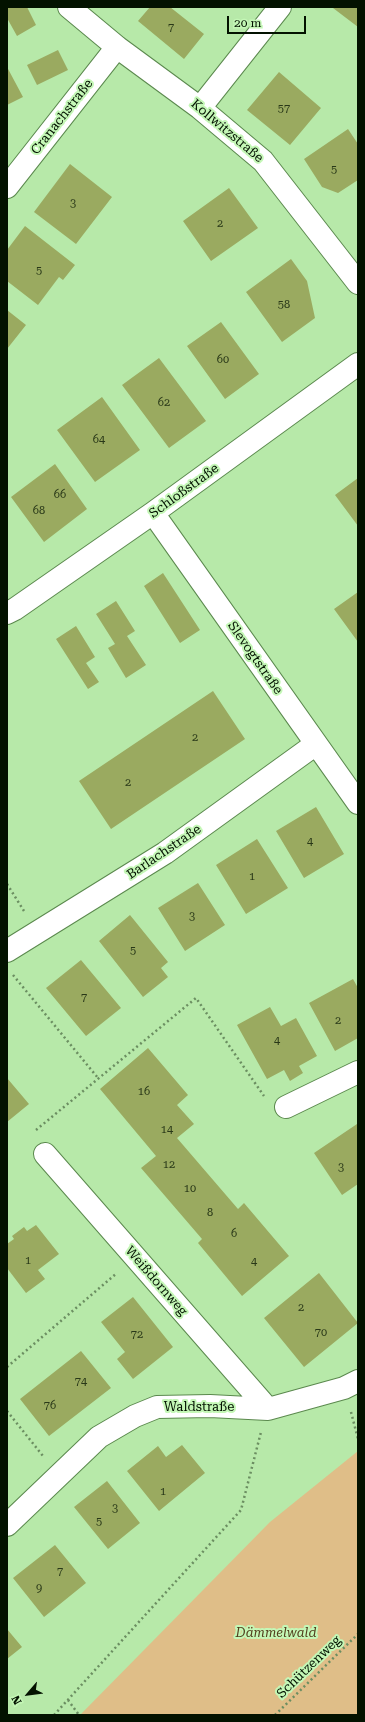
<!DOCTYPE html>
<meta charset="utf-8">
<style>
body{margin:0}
#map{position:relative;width:365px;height:1722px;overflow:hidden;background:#b7e9a9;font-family:"Roboto Serif",serif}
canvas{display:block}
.frame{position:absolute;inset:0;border:8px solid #031200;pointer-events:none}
.north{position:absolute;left:8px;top:1674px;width:40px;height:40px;-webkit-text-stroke:3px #c4f7b6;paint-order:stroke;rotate:242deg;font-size:11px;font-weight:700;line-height:16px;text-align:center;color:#031200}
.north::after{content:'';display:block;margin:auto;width:14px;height:18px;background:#031200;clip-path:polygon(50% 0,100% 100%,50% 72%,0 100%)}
.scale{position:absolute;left:227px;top:16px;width:79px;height:18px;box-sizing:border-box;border:2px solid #031200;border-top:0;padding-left:5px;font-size:12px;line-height:14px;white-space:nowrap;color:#031200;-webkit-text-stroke:3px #c4f7b6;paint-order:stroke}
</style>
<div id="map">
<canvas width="365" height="1722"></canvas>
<div class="frame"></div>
<div class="north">N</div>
<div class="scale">20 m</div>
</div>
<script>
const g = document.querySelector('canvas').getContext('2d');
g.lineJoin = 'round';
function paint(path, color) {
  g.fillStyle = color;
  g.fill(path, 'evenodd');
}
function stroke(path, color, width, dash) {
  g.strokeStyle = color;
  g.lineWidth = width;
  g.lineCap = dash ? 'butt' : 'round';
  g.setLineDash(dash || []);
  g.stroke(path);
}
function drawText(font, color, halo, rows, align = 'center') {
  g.font = font + ' "Roboto Serif",serif';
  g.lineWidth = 4;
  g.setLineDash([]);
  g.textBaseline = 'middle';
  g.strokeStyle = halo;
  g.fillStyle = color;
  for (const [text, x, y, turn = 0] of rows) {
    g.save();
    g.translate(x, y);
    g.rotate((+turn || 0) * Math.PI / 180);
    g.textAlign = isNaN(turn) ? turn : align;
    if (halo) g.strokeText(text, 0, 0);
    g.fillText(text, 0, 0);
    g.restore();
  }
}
paint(new Path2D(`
 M 358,1451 L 358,1715 L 80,1715 L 270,1522 Z`), '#dfbe88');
paint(new Path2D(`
 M 7,7 L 27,7 L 36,25 L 17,36 L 7,18 Z
 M 150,7 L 170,7 L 204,34 L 184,59 L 138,21 Z
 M 334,7 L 358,7 L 358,27 L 333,8 Z
 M 58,50 L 68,70 L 37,85 L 27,65 Z
 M 7,67 L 23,97 L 7,105 Z
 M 279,72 L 321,108 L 290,145 L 247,110 Z
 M 348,129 L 358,144 L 358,180 L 338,193 L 322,187 L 304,159 Z
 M 70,164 L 112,197 L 76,244 L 34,212 Z
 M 229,188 L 258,228 L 211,261 L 183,221 Z
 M 25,226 L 75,265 L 63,280 L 59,277 L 38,305 L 7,281 L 7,250 Z
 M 291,259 L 307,281 L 315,318 L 282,342 L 246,292 Z
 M 7,310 L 26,325 L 7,349 Z
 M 221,322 L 259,374 L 225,399 L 187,346 Z
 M 159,358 L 206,421 L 169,448 L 122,385 Z
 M 102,397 L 140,450 L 95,482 L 57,430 Z
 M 55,464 L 87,509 L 44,542 L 11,497 Z
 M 358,478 L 358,526 L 335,495 Z
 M 163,573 L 200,630 L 180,643 L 144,586 Z
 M 358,592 L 358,642 L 334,609 Z
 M 116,601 L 135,631 L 127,636 L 146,665 L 126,678 L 108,648 L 115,644 L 96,614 Z
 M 76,626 L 95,657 L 86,663 L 99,682 L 88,689 L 56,639 Z
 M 213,691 L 245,739 L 111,829 L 79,781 Z
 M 316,807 L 344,854 L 304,878 L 276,831 Z
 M 257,839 L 288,888 L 246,914 L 216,865 Z
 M 198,883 L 225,925 L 185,951 L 158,908 Z
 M 130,915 L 168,962 L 161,968 L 168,977 L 143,997 L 99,941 Z
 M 81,960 L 121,1008 L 86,1036 L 46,988 Z
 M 353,979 L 358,988 L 358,1038 L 335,1051 L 309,1003 Z
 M 270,1007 L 281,1026 L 296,1018 L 317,1056 L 299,1066 L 303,1073 L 290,1081 L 284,1070 L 267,1079 L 237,1025 Z
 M 148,1048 L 188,1095 L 177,1105 L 194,1124 L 177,1138 L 238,1209 L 244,1203 L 289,1256 L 242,1296 L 198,1243 L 202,1239 L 141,1168 L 156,1156 L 100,1089 Z
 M 7,1078 L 29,1104 L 7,1122 Z
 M 357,1124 L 358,1126 L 358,1184 L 342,1195 L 314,1153 Z
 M 36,1225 L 59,1254 L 38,1270 L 45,1279 L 26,1293 L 7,1268 L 7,1244 L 14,1239 L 12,1236 L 24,1227 L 27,1231 Z
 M 319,1273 L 358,1323 L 304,1367 L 264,1318 Z
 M 133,1297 L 173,1347 L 133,1379 L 117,1359 L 125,1352 L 101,1322 Z
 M 81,1351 L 111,1388 L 49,1436 L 20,1399 Z
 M 182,1445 L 205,1473 L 159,1511 L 127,1471 L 158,1446 L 166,1457 Z
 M 107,1481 L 140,1523 L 108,1549 L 74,1507 Z
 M 55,1545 L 86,1583 L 44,1617 L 13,1578 Z
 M 7,1629 L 22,1647 L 7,1659 Z`), '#9aaa60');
const minor = new Path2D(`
 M 69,7 L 117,47 L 200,108 L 263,161 L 358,283
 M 200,108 L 280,7
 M 7,187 L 117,47
 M 153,513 L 358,803
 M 7,613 L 15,609 L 153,513 L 358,364
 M 7,951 L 165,853 L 316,744
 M 286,1107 L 358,1072
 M 45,1154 L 268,1409
 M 7,1525 L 99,1437 L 135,1416 L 157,1407 L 210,1406 L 268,1409 L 344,1388 L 358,1381`);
stroke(minor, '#5b894e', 24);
stroke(new Path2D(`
 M 7,884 L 24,911
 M 13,975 L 98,1078
 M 36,1130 L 196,998 L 264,1096
 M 7,1367 L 117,1273
 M 7,1411 L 43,1456
 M 351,1412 L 358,1439
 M 68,1700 L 79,1715
 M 54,1715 L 241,1510 L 261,1432
 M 275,1715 L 358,1634`), '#6b8e61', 2.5, [2, 3]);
stroke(minor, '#fff', 22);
drawText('11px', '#293818', null, [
 ["7",171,28],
 ["57",284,109],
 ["5",334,170],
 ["3",73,204],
 ["2",220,224],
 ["5",39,271],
 ["58",284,305],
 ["60",223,360],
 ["62",164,403],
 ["64",99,440],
 ["66",60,495],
 ["68",39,511],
 ["2",195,738],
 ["2",128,783],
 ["4",310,842],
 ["1",252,877],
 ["3",192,917],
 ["5",133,951],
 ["7",84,998],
 ["2",338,1021],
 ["4",277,1041],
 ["16",144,1092],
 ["14",167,1130],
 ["12",169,1165],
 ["3",341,1168],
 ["10",190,1189],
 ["8",210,1213],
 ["6",234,1234],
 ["1",28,1261],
 ["4",254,1262],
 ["2",301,1308],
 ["70",321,1333],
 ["72",137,1335],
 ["74",81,1382],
 ["76",50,1406],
 ["1",163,1492],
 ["3",115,1509],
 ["5",99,1522],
 ["7",60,1572],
 ["9",39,1589]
]);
drawText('13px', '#031200', '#c4f7b6', [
 ["Cranachstraße",62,117,-52],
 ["Kollwitzstraße",227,131,40],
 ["Schloßstraße",184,491,-36],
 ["Slevogtstraße",255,658,55],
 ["Barlachstraße",164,852,-34],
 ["Weißdornweg",156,1281,49],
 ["Waldstraße",199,1407],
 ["Schützenweg",309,1667,-44]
]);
drawText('italic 13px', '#523e1d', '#c4f7b6', [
 ["Dämmelwald",276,1633]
]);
</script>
